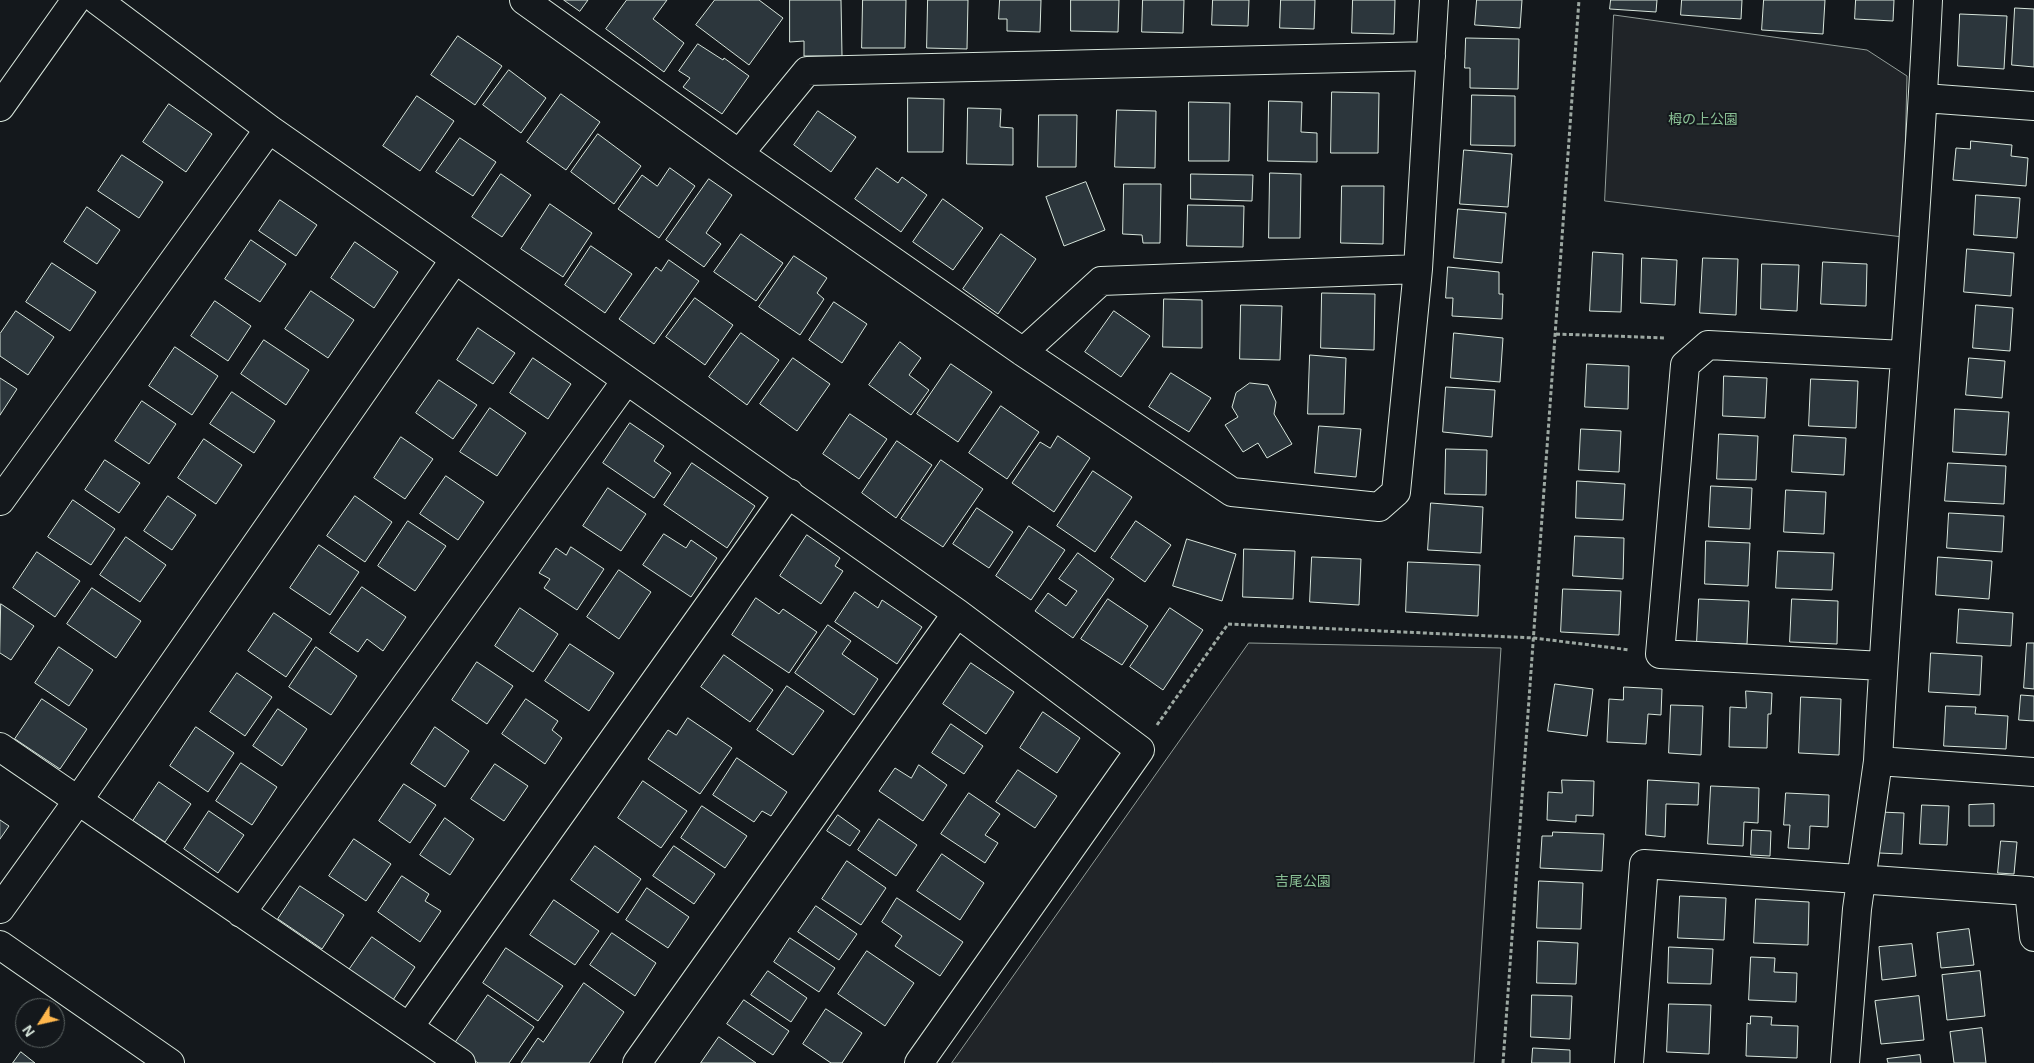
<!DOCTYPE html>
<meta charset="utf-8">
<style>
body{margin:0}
#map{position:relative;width:2034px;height:1063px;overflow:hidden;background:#14181c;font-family:Helvetica,sans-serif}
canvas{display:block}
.north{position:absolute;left:15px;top:998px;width:50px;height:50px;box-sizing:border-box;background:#14181c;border:1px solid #626a69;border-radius:50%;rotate:235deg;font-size:14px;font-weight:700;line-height:20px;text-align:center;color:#d8e6dc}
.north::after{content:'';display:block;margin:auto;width:18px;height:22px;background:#ffb74d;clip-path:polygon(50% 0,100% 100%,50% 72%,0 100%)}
</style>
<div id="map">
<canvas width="2034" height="1063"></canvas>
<div class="north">N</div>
</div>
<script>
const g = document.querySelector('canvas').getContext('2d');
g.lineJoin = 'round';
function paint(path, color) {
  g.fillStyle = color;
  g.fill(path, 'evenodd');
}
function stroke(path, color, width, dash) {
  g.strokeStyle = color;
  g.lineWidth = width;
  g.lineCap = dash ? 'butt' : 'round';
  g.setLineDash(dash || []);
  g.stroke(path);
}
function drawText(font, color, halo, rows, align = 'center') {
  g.font = font + ' Helvetica,"Noto Sans JP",sans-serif';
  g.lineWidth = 4;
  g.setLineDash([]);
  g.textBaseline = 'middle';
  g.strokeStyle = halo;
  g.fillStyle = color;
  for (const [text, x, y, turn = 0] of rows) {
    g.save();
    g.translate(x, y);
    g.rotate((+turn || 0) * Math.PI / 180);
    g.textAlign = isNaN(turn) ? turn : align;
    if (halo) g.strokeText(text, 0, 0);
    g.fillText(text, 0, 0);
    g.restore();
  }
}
const green = new Path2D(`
 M 1614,15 L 1867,50 L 1907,76 L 1903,237 L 1605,201 Z
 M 1249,643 L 1501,648 L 1474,1063 L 952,1063 Z`);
paint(green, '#202428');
stroke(green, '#939e99', 1);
const building = new Path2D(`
 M 564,0 L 588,0 L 580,11 Z
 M 627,0 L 667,0 L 653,19 L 684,43 L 664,72 L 606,29 Z
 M 715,0 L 759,0 L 783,18 L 749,65 L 696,25 Z
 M 790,0 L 841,0 L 842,56 L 804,56 L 804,41 L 790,42 Z
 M 863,0 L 906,0 L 905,48 L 862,48 Z
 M 928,0 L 968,0 L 967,49 L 927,48 Z
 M 1000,0 L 1041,0 L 1040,32 L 1007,31 L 1007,19 L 999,19 Z
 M 1071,0 L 1119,0 L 1118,32 L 1071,31 Z
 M 1143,0 L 1184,0 L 1183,33 L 1142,32 Z
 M 1213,0 L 1249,0 L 1248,26 L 1212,25 Z
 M 1281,0 L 1315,0 L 1314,29 L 1280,28 Z
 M 1353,0 L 1395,0 L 1394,34 L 1352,33 Z
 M 1477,0 L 1522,0 L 1520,28 L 1475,25 Z
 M 1611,0 L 1657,0 L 1656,12 L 1610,9 Z
 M 1682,0 L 1742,0 L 1741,19 L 1681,15 Z
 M 1764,0 L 1825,0 L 1823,34 L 1762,30 Z
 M 1856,0 L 1894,0 L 1893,21 L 1855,19 Z
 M 2015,8 L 2034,9 L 2034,67 L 2012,65 Z
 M 1960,14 L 2007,16 L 2004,69 L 1958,66 Z
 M 458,36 L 502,66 L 475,105 L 431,75 Z
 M 1466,38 L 1519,39 L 1518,89 L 1470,88 L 1470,68 L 1465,68 Z
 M 698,44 L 723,60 L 724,58 L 749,76 L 722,114 L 683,87 L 690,78 L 679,71 Z
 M 509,70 L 546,98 L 521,133 L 483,105 Z
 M 1332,92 L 1379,93 L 1378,153 L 1331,153 Z
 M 561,94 L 600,122 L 566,170 L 527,142 Z
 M 1472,95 L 1515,96 L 1515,146 L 1471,145 Z
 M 417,96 L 454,121 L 420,171 L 383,146 Z
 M 908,98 L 944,99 L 943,152 L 908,152 Z
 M 1269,101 L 1302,102 L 1301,132 L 1317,133 L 1317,162 L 1268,161 Z
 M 1189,102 L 1230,103 L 1229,161 L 1189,161 Z
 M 169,104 L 212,134 L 186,172 L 143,142 Z
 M 968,108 L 1001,109 L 1000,127 L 1013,128 L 1013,165 L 967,164 Z
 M 1117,110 L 1156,111 L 1155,168 L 1115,167 Z
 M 818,111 L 856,137 L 831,172 L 794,145 Z
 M 1039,115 L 1077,115 L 1076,167 L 1038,167 Z
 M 598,134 L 641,166 L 614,204 L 571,172 Z
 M 460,138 L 496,162 L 473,196 L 436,172 Z
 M 1971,141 L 2012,145 L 2011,156 L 2028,158 L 2026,186 L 1953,180 L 1956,148 L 1970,149 Z
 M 1464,150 L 1512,154 L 1508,207 L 1460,204 Z
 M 122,155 L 163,182 L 139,218 L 98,191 Z
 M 670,168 L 695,186 L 659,238 L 618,209 L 642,175 L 657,186 Z
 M 877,168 L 898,183 L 902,177 L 927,195 L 901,232 L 855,199 Z
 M 1270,173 L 1301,174 L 1300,238 L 1269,238 Z
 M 501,174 L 531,195 L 502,237 L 472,217 Z
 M 1191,174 L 1253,175 L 1252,201 L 1191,199 Z
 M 709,179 L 732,195 L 706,233 L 721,244 L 704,267 L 666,240 Z
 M 1086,182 L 1105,230 L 1064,246 L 1046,197 Z
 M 1124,184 L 1161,184 L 1160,243 L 1143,243 L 1142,235 L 1123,234 Z
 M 1342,186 L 1384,186 L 1383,244 L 1341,243 Z
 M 1976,195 L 2020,198 L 2017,238 L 1974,235 Z
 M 943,199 L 983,228 L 953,270 L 913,242 Z
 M 280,200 L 317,225 L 296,256 L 259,231 Z
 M 550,204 L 592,233 L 563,277 L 521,249 Z
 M 1188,205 L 1244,206 L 1243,247 L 1187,246 Z
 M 87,207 L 120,230 L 97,264 L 64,242 Z
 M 1458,209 L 1506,213 L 1502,263 L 1454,258 Z
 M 741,234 L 783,263 L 756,301 L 714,272 Z
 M 1001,234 L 1036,259 L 998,314 L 963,289 Z
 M 251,240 L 286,264 L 260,302 L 225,279 Z
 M 355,242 L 398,272 L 374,308 L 331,278 Z
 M 591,246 L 632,274 L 605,313 L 565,285 Z
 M 1967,249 L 2014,253 L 2011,296 L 1964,292 Z
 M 1593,252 L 1623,254 L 1621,312 L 1590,311 Z
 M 794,256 L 827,278 L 817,293 L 824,299 L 800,335 L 759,307 Z
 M 1642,258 L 1677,260 L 1675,305 L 1641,303 Z
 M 1703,258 L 1738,259 L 1736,315 L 1700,313 Z
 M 669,260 L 699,281 L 654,344 L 619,319 L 656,267 L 661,271 Z
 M 1823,262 L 1867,264 L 1866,306 L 1821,304 Z
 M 52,263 L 96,292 L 70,331 L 26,302 Z
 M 1762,264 L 1799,265 L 1797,311 L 1761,309 Z
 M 1448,267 L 1499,272 L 1499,294 L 1503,294 L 1502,319 L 1452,316 L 1453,298 L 1446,298 Z
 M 311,291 L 354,320 L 328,358 L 285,329 Z
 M 1322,293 L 1375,294 L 1374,350 L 1321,348 Z
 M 695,298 L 733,325 L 705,365 L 666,337 Z
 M 1164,299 L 1202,300 L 1202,348 L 1163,347 Z
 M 215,301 L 251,326 L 228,361 L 191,336 Z
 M 834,302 L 867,324 L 842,363 L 809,340 Z
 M 1241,305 L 1282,306 L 1280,360 L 1240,359 Z
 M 1976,305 L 2013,308 L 2010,351 L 1973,348 Z
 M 16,311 L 54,337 L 28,375 L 0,356 L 0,334 Z
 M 1114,311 L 1150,336 L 1121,377 L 1085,352 Z
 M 478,328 L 515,353 L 493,384 L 457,360 Z
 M 741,333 L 779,360 L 747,405 L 709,377 Z
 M 1454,333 L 1503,338 L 1500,382 L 1451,378 Z
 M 264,340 L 309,370 L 286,405 L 241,374 Z
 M 900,342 L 921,358 L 909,375 L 929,390 L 911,415 L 869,385 Z
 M 175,347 L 218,376 L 192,415 L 149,386 Z
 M 1310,355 L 1346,358 L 1344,414 L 1308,414 Z
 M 533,358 L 571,384 L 548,419 L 510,393 Z
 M 793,358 L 830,384 L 797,431 L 760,404 Z
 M 1969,358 L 2005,361 L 2002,398 L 1966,395 Z
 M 951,364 L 992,392 L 958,442 L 917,414 Z
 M 1587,364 L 1629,366 L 1628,409 L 1585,407 Z
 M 1171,373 L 1211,398 L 1189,432 L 1149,407 Z
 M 1724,376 L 1767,378 L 1765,418 L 1723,416 Z
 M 0,378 L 17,389 L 0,415 Z
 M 1811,379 L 1858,381 L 1856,428 L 1809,426 Z
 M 439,380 L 477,405 L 453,439 L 416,413 Z
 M 1250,383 L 1268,385 L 1276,402 L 1274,414 L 1292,444 L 1267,458 L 1258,443 L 1243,452 L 1225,425 L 1238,417 L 1232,407 L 1236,393 Z
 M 1446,387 L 1495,390 L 1492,437 L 1443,432 Z
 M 232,392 L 275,421 L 254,453 L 210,424 Z
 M 142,401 L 176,424 L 149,464 L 115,441 Z
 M 1001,406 L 1039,432 L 1007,479 L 969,453 Z
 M 490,408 L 526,433 L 497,476 L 460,452 Z
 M 1955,409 L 2009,412 L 2006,455 L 1953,452 Z
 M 850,414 L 887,439 L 859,479 L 823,454 Z
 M 630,423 L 664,446 L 654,461 L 671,473 L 654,498 L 603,463 Z
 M 1319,426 L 1361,429 L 1356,477 L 1315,473 Z
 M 1581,429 L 1621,431 L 1619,472 L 1579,470 Z
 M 1719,434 L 1758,436 L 1756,480 L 1717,479 Z
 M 1794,435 L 1846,438 L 1844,475 L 1792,472 Z
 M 1058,436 L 1090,458 L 1054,512 L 1012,483 L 1040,442 L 1050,448 Z
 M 401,437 L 433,459 L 405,499 L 374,478 Z
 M 204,439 L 242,465 L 216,504 L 178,478 Z
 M 897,441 L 932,465 L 896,518 L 862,493 Z
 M 1446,449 L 1487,450 L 1486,495 L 1445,494 Z
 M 105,460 L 140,483 L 119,513 L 85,490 Z
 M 941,460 L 983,489 L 943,547 L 901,519 Z
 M 692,463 L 755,506 L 727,548 L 664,505 Z
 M 1948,463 L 2006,466 L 2004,504 L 1945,501 Z
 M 1093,471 L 1132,497 L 1095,552 L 1057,526 Z
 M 446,476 L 484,502 L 458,540 L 420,514 Z
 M 1577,481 L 1625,484 L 1623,520 L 1576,518 Z
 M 1711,486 L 1752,488 L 1750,529 L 1709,527 Z
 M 608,488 L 646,514 L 621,551 L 583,526 Z
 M 1786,490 L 1826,492 L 1824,534 L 1784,532 Z
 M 168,496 L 196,515 L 172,550 L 144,531 Z
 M 355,496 L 392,522 L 365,562 L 327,536 Z
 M 73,500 L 115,529 L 91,565 L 48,537 Z
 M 1431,503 L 1483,507 L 1481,553 L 1428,550 Z
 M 977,508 L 1013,532 L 989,568 L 953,544 Z
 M 1949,513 L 2004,516 L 2002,552 L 1947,548 Z
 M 408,521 L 446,546 L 415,591 L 378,566 Z
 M 1136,521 L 1171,545 L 1145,582 L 1111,558 Z
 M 1029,526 L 1065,550 L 1031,600 L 996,576 Z
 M 664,534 L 686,548 L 691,540 L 717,558 L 691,597 L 643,565 Z
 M 807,535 L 840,558 L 835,566 L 843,571 L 821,604 L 780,576 Z
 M 1575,536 L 1624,538 L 1623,579 L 1573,576 Z
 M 126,537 L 166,565 L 140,602 L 100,575 Z
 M 1187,539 L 1236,554 L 1222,601 L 1173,586 Z
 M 1706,541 L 1750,543 L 1748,586 L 1705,584 Z
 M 319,545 L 359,572 L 330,615 L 290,588 Z
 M 571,547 L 604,569 L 577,610 L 544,588 L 550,579 L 539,573 L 556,548 L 566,555 Z
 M 1244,549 L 1295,551 L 1293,599 L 1243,597 Z
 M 1778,551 L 1834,553 L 1832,590 L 1776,588 Z
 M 37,552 L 80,581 L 55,617 L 13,588 Z
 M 1078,553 L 1114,579 L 1073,638 L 1035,611 L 1048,593 L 1066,606 L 1077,591 L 1059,579 Z
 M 1312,557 L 1361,559 L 1359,605 L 1310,602 Z
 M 1938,557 L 1992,561 L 1989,599 L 1936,595 Z
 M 1408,562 L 1480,565 L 1478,616 L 1406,612 Z
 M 619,570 L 651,592 L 619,639 L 587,617 Z
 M 362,587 L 406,617 L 383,651 L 367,639 L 358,652 L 330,633 Z
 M 92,588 L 141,621 L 116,658 L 67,624 Z
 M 1563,589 L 1621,591 L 1619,635 L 1561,632 Z
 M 855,592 L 878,608 L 882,600 L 922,627 L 897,664 L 835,622 Z
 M 756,598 L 779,614 L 783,609 L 817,632 L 789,673 L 732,635 Z
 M 1108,599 L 1148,626 L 1122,665 L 1081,639 Z
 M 1699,599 L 1749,601 L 1747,644 L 1697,642 Z
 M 1792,599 L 1838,601 L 1837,644 L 1790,642 Z
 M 1,604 L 34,626 L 11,660 L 0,653 Z
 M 520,608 L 558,634 L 533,672 L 495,646 Z
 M 1170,608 L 1203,630 L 1163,690 L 1130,667 Z
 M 1959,609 L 2013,613 L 2011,646 L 1957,643 Z
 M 274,613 L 312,639 L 286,677 L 248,651 Z
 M 828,625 L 851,641 L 842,654 L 878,679 L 854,715 L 795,673 Z
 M 2027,643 L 2034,643 L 2034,689 L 2024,688 Z
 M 570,644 L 614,673 L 589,711 L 545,681 Z
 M 59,647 L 93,670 L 69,706 L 35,683 Z
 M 316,647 L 357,676 L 331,715 L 289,687 Z
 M 1931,653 L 1982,656 L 1980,695 L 1929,692 Z
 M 724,655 L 773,690 L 750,722 L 701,687 Z
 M 477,662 L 513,686 L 487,724 L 452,700 Z
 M 971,663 L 1014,692 L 986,734 L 943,704 Z
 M 237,673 L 272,697 L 245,736 L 210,712 Z
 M 1555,684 L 1593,689 L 1587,736 L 1548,731 Z
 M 787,686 L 824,711 L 793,755 L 757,730 Z
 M 1624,687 L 1662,689 L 1661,715 L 1648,714 L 1646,744 L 1607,742 L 1609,699 L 1623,700 Z
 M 1746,691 L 1772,693 L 1771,714 L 1768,714 L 1767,748 L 1729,747 L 1730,707 L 1746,708 Z
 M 2021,695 L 2034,696 L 2034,721 L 2019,720 Z
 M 1801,697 L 1841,699 L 1839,755 L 1799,753 Z
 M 42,699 L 87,729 L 60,769 L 15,739 Z
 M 526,699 L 558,721 L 552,730 L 562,738 L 545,764 L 502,734 Z
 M 1671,705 L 1703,706 L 1701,755 L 1669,753 Z
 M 1946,706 L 1976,707 L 1975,714 L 2008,716 L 2006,749 L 1944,746 Z
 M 278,709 L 307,729 L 282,766 L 253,746 Z
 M 1043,712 L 1080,738 L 1057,773 L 1020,748 Z
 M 688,718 L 732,748 L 700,794 L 648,759 L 668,730 L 676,735 Z
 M 951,724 L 983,746 L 964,774 L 932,753 Z
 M 196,727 L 234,753 L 208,792 L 170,766 Z
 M 435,727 L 469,751 L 445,787 L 411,764 Z
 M 737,758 L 787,792 L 771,816 L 762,811 L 754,822 L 713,795 Z
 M 241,763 L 277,787 L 252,825 L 216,801 Z
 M 495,764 L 528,786 L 504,821 L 471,799 Z
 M 919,765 L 947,785 L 923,821 L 879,791 L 895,768 L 911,778 Z
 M 1018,770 L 1057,796 L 1035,828 L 996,802 Z
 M 1562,780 L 1594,781 L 1593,816 L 1576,815 L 1576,822 L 1547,820 L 1548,792 L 1562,793 Z
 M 1648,780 L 1699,783 L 1698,805 L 1666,804 L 1665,837 L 1646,835 Z
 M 643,781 L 687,811 L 661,848 L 618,818 Z
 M 159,782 L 191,804 L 165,842 L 133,821 Z
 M 404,784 L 436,805 L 410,843 L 379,821 Z
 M 1711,786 L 1759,788 L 1758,823 L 1744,822 L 1743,846 L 1708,844 Z
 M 969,793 L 1000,814 L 985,835 L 998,843 L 985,863 L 941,834 Z
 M 1786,793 L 1829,795 L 1828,827 L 1810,826 L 1809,849 L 1788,848 L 1790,825 L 1784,825 Z
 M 1994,804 L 1994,826 L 1969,826 L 1969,805 Z
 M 1922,805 L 1949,806 L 1947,845 L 1920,844 Z
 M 702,806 L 747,836 L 725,868 L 681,838 Z
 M 209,811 L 244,835 L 218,873 L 184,849 Z
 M 1880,812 L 1904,813 L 1902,854 L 1879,853 Z
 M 838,815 L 860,831 L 850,846 L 827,831 Z
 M 445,818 L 474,839 L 450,875 L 420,855 Z
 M 879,819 L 917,845 L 896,876 L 858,850 Z
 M 0,820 L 9,826 L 0,839 Z
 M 1752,830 L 1771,831 L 1770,856 L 1751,855 Z
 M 1553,832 L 1604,834 L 1602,871 L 1540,868 L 1542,836 L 1552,836 Z
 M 354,839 L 391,864 L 366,901 L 329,876 Z
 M 2001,841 L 2017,842 L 2014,874 L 1998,873 Z
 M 595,846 L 641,879 L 618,913 L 571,880 Z
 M 674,846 L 715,874 L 694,904 L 653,876 Z
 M 942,854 L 984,883 L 960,920 L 917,891 Z
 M 847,861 L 886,888 L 861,925 L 822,899 Z
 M 402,876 L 429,894 L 425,901 L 441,911 L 420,942 L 378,912 Z
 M 1539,881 L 1583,883 L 1581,929 L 1537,928 Z
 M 300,886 L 344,915 L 322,949 L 278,919 Z
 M 647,888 L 689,917 L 668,948 L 626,920 Z
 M 1680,896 L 1726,898 L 1724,940 L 1678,938 Z
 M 897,898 L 963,942 L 940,976 L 895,946 L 902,936 L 882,922 Z
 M 1756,899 L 1809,902 L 1808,945 L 1754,943 Z
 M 554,900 L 599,931 L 575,965 L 530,935 Z
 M 816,906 L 857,934 L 839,960 L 798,932 Z
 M 1969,929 L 1974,965 L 1941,968 L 1937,933 Z
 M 612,933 L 656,963 L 635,996 L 590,965 Z
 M 372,937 L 415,967 L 393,1000 L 349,970 Z
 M 790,938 L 835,968 L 819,992 L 774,962 Z
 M 1538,941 L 1578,943 L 1576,984 L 1537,983 Z
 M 1912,944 L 1916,976 L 1882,980 L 1879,947 Z
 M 1669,947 L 1713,949 L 1711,984 L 1668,983 Z
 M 506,948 L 563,986 L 538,1021 L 483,983 Z
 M 867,951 L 914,983 L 885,1026 L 838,994 Z
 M 1751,957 L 1775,958 L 1774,972 L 1797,973 L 1796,1002 L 1749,1000 Z
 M 768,971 L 807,998 L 791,1022 L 751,995 Z
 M 1980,971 L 1985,1016 L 1947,1020 L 1942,975 Z
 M 584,983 L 624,1012 L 589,1063 L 521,1063 L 538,1038 L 543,1042 Z
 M 488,995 L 534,1027 L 509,1063 L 478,1063 L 453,1046 Z
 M 1532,995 L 1572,996 L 1570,1039 L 1531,1037 Z
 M 1919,996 L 1924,1040 L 1881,1044 L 1875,1001 Z
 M 744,1000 L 789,1031 L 773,1055 L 727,1024 Z
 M 1669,1004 L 1711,1005 L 1709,1054 L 1667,1052 Z
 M 826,1009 L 862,1033 L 842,1063 L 831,1063 L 803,1044 Z
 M 1751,1016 L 1772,1017 L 1771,1025 L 1798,1026 L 1797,1058 L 1746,1056 L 1747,1023 L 1750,1024 Z
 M 1982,1028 L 1986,1063 L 1954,1063 L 1950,1032 Z
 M 719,1037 L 756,1063 L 701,1063 Z
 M 1533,1048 L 1570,1050 L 1570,1063 L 1532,1063 Z
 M 21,1052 L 35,1063 L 13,1063 Z
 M 1920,1055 L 1921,1063 L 1888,1063 L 1887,1059 Z`);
paint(building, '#2c363c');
stroke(building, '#d8e6dc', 1);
const minor = new Path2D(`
 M 524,0 L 739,154 L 1023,352 L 1232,492 L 1379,507 L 1396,492 L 1418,269 L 1434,0
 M 1928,0 C 1916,254 1891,507 1878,761 L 2034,772
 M 1924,98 L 2034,106
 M 0,107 L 76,0
 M 739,154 L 807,71 L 1431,56
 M 455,259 L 957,613 L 1140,750 L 919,1063
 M 1023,352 L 1101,281 L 1418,269
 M 0,501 L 269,129
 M 1883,666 L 1660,654 L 1685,365 L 1708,345 L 1904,355
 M 0,747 L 461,1063
 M 0,909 L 77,802 L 455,259 L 269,129 L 97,0
 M 241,913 L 626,381
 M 409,1027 L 789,493
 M 637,1063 L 957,613
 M 1629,1063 L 1644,864 L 2029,891 L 2034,937
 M 1845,1063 L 1857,909 L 1878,761`);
const tertiary = new Path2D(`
 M 0,945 L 170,1063`);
stroke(minor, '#d8e6dc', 30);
stroke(tertiary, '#d8e6dc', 30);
stroke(new Path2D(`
 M 1556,334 L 1666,338
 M 1157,725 L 1228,624 L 1534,638 L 1630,650
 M 1503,1063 L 1579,0`), '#9da8a2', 3, [4, 2.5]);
stroke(minor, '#14181c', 28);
stroke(tertiary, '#14181c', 28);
drawText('14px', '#8ac095', '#14181c', [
 ["栂の上公園",1703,120],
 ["吉尾公園",1303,882]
]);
</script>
